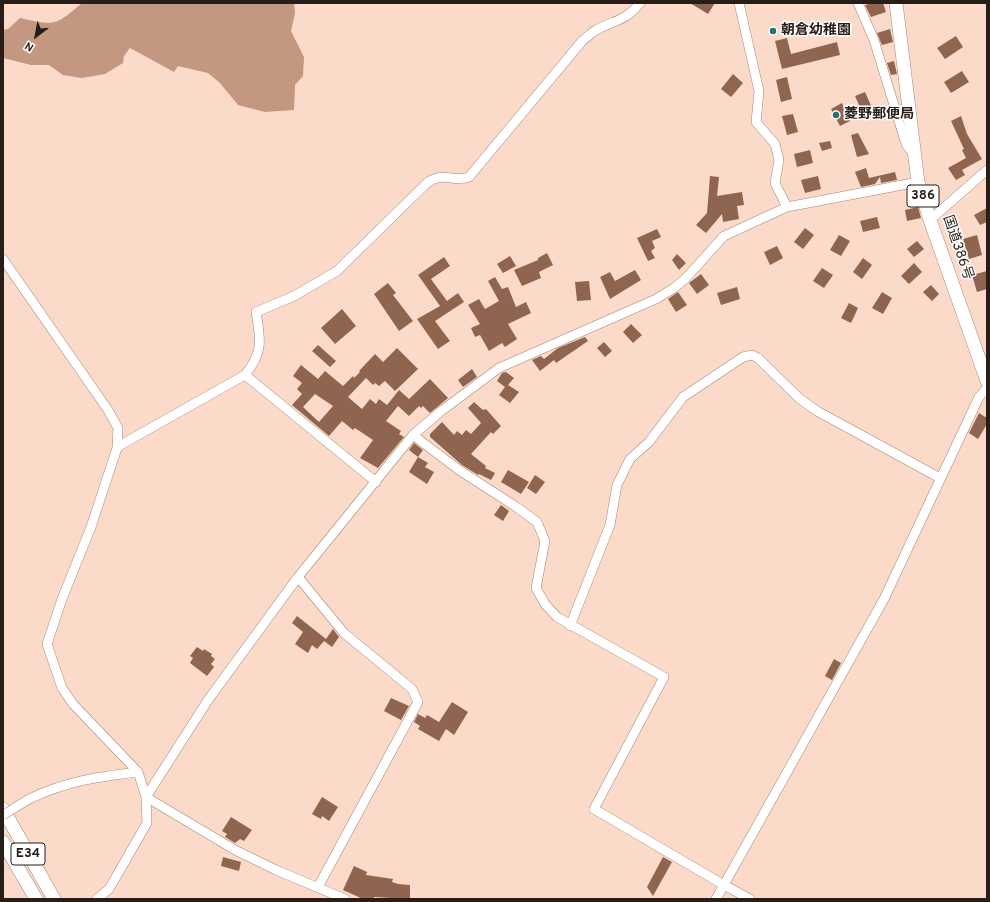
<!DOCTYPE html>
<meta charset="utf-8">
<style>
body{margin:0}
#map{position:relative;width:990px;height:902px;overflow:hidden;background:#fbdaca;font-family:Overpass,sans-serif}
canvas{display:block}
.frame{position:absolute;inset:0;border:4px solid #281d17;pointer-events:none}
.north{position:absolute;left:16px;top:16px;width:40px;height:40px;-webkit-text-stroke:3px #fff;paint-order:stroke;rotate:212deg;font-size:11px;font-weight:700;line-height:16px;text-align:center;color:#281d17}
.north::after{content:'';display:block;margin:auto;width:14px;height:18px;background:#281d17;clip-path:polygon(50% 0,100% 100%,50% 72%,0 100%)}
</style>
<div id="map">
<canvas width="990" height="902"></canvas>
<div class="frame"></div>
<div class="north">N</div>
</div>
<script>
const g = document.querySelector('canvas').getContext('2d');
g.lineJoin = 'round';
function paint(path, color) {
  g.fillStyle = color;
  g.fill(path, 'evenodd');
}
function stroke(path, color, width, dash) {
  g.strokeStyle = color;
  g.lineWidth = width;
  g.lineCap = dash ? 'butt' : 'round';
  g.setLineDash(dash || []);
  g.stroke(path);
}
function drawText(font, color, halo, rows, align = 'center') {
  g.font = font + ' Overpass,"Noto Sans JP",sans-serif';
  g.lineWidth = 3;
  g.setLineDash([]);
  g.textBaseline = 'middle';
  g.strokeStyle = halo;
  g.fillStyle = color;
  for (const [text, x, y, turn = 0] of rows) {
    g.save();
    g.translate(x, y);
    g.rotate((+turn || 0) * Math.PI / 180);
    g.textAlign = isNaN(turn) ? turn : align;
    if (halo) g.strokeText(text, 0, 0);
    g.fillText(text, 0, 0);
    g.restore();
  }
}
paint(new Path2D(`
 M 82,3 L 294,3 L 295,13 L 291,31 L 304,57 L 303,76 L 295,85 L 294,110 L 265,112 L 238,105 L 220,83 L 208,73 L 178,66 L 174,72 L 130,48 L 124,56 L 123,63 L 105,74 L 82,78 L 63,75 L 49,65 L 31,65 L 3,58 L 3,30 L 8,29 L 20,18 C 55,26 55,26 82,3 Z`), '#c39780');
paint(new Path2D(`
 M 690,3 L 715,3 L 708,14 Z
 M 872,3 L 883,3 L 886,12 L 871,17 L 865,5 Z
 M 890,29 L 893,42 L 882,45 L 877,33 Z
 M 956,36 L 963,47 L 945,59 L 937,48 Z
 M 787,38 L 791,54 L 837,42 L 840,55 L 782,69 L 775,41 Z
 M 894,61 L 897,74 L 891,75 L 887,63 Z
 M 962,71 L 969,82 L 951,93 L 944,82 Z
 M 733,74 L 743,83 L 731,97 L 721,89 Z
 M 787,77 L 792,99 L 781,102 L 776,80 Z
 M 865,92 L 873,110 L 863,114 L 855,96 Z
 M 842,103 L 850,121 L 840,126 L 831,109 Z
 M 793,114 L 798,132 L 787,135 L 782,116 Z
 M 961,116 L 967,134 L 982,159 L 962,170 L 965,175 L 956,180 L 948,168 L 966,158 L 962,150 L 964,149 L 951,121 Z
 M 858,133 L 869,154 L 857,157 L 851,135 Z
 M 830,141 L 832,148 L 822,151 L 819,143 Z
 M 810,150 L 813,163 L 797,167 L 794,154 Z
 M 866,168 L 869,178 L 895,172 L 897,180 L 881,183 L 880,177 L 875,184 L 861,187 L 855,172 Z
 M 710,176 L 719,177 L 717,196 L 742,192 L 744,205 L 737,206 L 739,219 L 723,222 L 722,214 L 706,233 L 696,225 L 707,213 Z
 M 818,176 L 821,189 L 805,193 L 801,180 Z
 M 918,207 L 921,218 L 907,221 L 905,210 Z
 M 987,208 L 987,222 L 980,225 L 974,215 Z
 M 877,217 L 880,228 L 863,232 L 860,221 Z
 M 805,228 L 814,235 L 803,249 L 794,242 Z
 M 657,229 L 661,237 L 652,241 L 655,248 L 651,251 L 655,258 L 648,261 L 637,238 Z
 M 839,235 L 850,241 L 841,256 L 830,250 Z
 M 977,235 L 982,255 L 969,259 L 963,239 Z
 M 917,241 L 924,249 L 914,257 L 907,249 Z
 M 777,246 L 783,258 L 770,265 L 764,252 Z
 M 547,253 L 553,265 L 539,272 L 541,278 L 522,286 L 514,270 L 538,260 L 538,258 Z
 M 677,254 L 686,263 L 679,270 L 672,260 Z
 M 510,256 L 516,266 L 503,273 L 497,264 Z
 M 444,257 L 450,266 L 431,279 L 447,301 L 458,293 L 464,302 L 435,321 L 450,341 L 438,349 L 417,319 L 440,306 L 418,275 Z
 M 863,258 L 872,265 L 862,279 L 853,272 Z
 M 914,263 L 922,272 L 909,284 L 901,276 Z
 M 822,268 L 833,275 L 824,288 L 813,281 Z
 M 635,270 L 641,280 L 610,299 L 600,277 L 610,272 L 615,281 Z
 M 987,271 L 987,289 L 977,292 L 972,275 Z
 M 701,274 L 709,285 L 697,294 L 689,283 Z
 M 495,277 L 502,289 L 508,287 L 516,307 L 526,302 L 531,313 L 508,324 L 517,339 L 505,347 L 502,343 L 489,351 L 480,335 L 475,337 L 471,328 L 480,324 L 468,305 L 479,299 L 485,309 L 499,301 L 488,281 Z
 M 589,281 L 591,300 L 577,301 L 575,282 Z
 M 388,283 L 396,293 L 393,295 L 413,321 L 399,331 L 374,294 Z
 M 931,285 L 939,294 L 932,301 L 923,292 Z
 M 737,287 L 740,299 L 721,305 L 717,293 Z
 M 678,292 L 687,305 L 676,312 L 668,299 Z
 M 882,292 L 892,298 L 883,314 L 872,308 Z
 M 849,303 L 858,308 L 851,323 L 841,318 Z
 M 342,309 L 356,326 L 335,344 L 321,328 Z
 M 631,324 L 642,335 L 633,343 L 623,332 Z
 M 585,337 L 588,341 L 556,363 L 554,360 L 540,371 L 532,360 L 541,356 L 544,359 L 558,348 Z
 M 604,342 L 612,351 L 605,357 L 597,348 Z
 M 318,345 L 336,361 L 330,367 L 312,351 Z
 M 397,348 L 418,369 L 395,391 L 385,381 L 379,386 L 375,383 L 373,385 L 366,378 L 348,397 L 362,409 L 370,399 L 376,404 L 379,399 L 387,405 L 399,390 L 409,399 L 430,379 L 448,398 L 430,413 L 423,406 L 421,408 L 419,406 L 409,416 L 398,406 L 386,421 L 401,431 L 399,434 L 404,437 L 378,468 L 360,458 L 373,440 L 355,428 L 353,430 L 342,421 L 329,436 L 292,405 L 302,394 L 297,389 L 302,383 L 293,376 L 301,365 L 318,379 L 325,371 L 343,386 L 353,376 L 354,378 L 360,372 L 359,371 L 375,354 L 383,362 ZM 315,394 L 333,406 L 319,422 L 303,407 Z
 M 472,369 L 477,377 L 463,387 L 458,380 Z
 M 506,372 L 514,378 L 508,385 L 519,392 L 510,403 L 499,395 L 505,387 L 497,381 L 502,373 Z
 M 474,402 L 483,410 L 486,409 L 501,426 L 493,434 L 491,432 L 471,454 L 486,466 L 485,468 L 495,473 L 491,480 L 479,474 L 478,475 L 462,465 L 430,437 L 430,434 L 442,422 L 454,435 L 457,431 L 462,435 L 466,430 L 471,434 L 481,423 L 468,408 Z
 M 979,413 L 987,418 L 987,424 L 978,439 L 969,433 Z
 M 414,443 L 423,450 L 418,457 L 409,450 Z
 M 418,457 L 428,463 L 425,467 L 434,472 L 427,484 L 409,472 Z
 M 508,470 L 529,482 L 521,494 L 501,482 Z
 M 535,475 L 545,482 L 536,494 L 527,488 Z
 M 501,505 L 509,511 L 503,521 L 494,515 Z
 M 297,616 L 326,639 L 333,629 L 339,637 L 332,647 L 324,641 L 317,649 L 312,645 L 308,653 L 295,644 L 303,632 L 292,623 Z
 M 197,647 L 203,651 L 204,649 L 212,654 L 211,656 L 215,659 L 211,664 L 214,667 L 207,676 L 190,663 L 193,658 L 190,656 Z
 M 834,659 L 841,663 L 832,680 L 825,676 Z
 M 391,698 L 409,706 L 401,720 L 384,711 Z
 M 452,702 L 468,712 L 454,735 L 446,729 L 439,741 L 418,729 L 420,726 L 414,722 L 418,714 L 425,718 L 427,715 L 439,722 Z
 M 322,797 L 338,807 L 329,821 L 322,816 L 321,819 L 312,814 Z
 M 231,817 L 252,830 L 244,841 L 240,839 L 235,843 L 225,837 L 227,834 L 222,831 Z
 M 223,857 L 241,862 L 239,871 L 221,866 Z
 M 663,857 L 672,862 L 653,896 L 647,887 Z
 M 354,866 L 367,872 L 366,875 L 393,879 L 392,882 L 398,884 L 410,885 L 410,899 L 374,897 L 374,899 L 363,899 L 343,890 Z`), '#8f654f');
const minor = new Path2D(`
 M 739,3 L 759,91 L 756,122 L 775,144 L 779,160 L 775,183 L 787,207
 M 858,3 L 874,40 L 906,144 L 914,155
 M 930,220 L 987,170
 M 3,259 L 108,410 L 118,428 L 117,448 L 91,527 L 62,599 L 47,644 L 62,688 L 73,704 L 138,772 L 146,797 L 147,823 L 109,889 L 97,899
 M 245,375 L 376,482
 M 413,435 L 459,470 L 515,506 L 537,522 L 545,541 L 536,588 L 545,604 L 557,617 L 664,677 L 594,809 L 724,885 L 750,899
 M 117,447 L 245,375 C 263,353 261,340 256,312 L 294,296 L 337,271 L 428,182 C 447,171 452,183 469,177 L 583,40 C 588,37 592,32 596,30 C 614,20 626,21 640,3
 M 298,577 L 344,633 L 412,689 L 418,702 L 318,887
 M 570,626 L 610,525 L 617,485 L 630,459 L 649,442 L 683,397 L 743,357 L 752,355 L 758,358 L 800,399 L 817,411 L 940,478
 M 146,797 L 208,700 L 298,577 L 413,435 L 440,412 L 499,368 L 656,299 L 674,288 L 686,278 L 724,236 L 787,207 L 918,182
 M 146,797 L 235,850 L 276,870 L 345,899
 M 29,799 C 67,781 97,777 138,772
 M 716,899 L 884,599 L 979,397 L 987,388`);
const highway = new Path2D(`
 M 896,3 L 918,182 L 930,220 L 987,381
 M 3,809 L 54,899
 M 3,842 L 36,899`);
stroke(minor, '#a38577', 10);
stroke(highway, '#a38577', 14);
stroke(minor, '#fff', 9);
stroke(highway, '#fff', 13);
const minorBridge = new Path2D(`
 M 3,815 L 29,799`);
stroke(minorBridge, '#a38577', 10, []);
stroke(minorBridge, '#fff', 9);
for (const [x, y, r, color] of [
 [773,31,4,"#277174"],
 [836,115,4,"#277174"]
]) {
  const dot = new Path2D();
  dot.arc(x, y, r, 0, 2 * Math.PI);
  g.fillStyle = color;
  g.fill(dot);
  stroke(dot, '#fff', 1.5);
}
for (const [x, y, w] of [
 [923,196,32],
 [28,854,34]
]) {
  const box = new Path2D();
  box.roundRect(x - w / 2, y - 11, w, 22, 3);
  g.fillStyle = '#fff';
  g.fill(box);
  stroke(box, '#281d17', 1);
}
drawText('bold 13px', '#281d17', null, [
 ["386",923,196],
 ["E34",28,854]
]);
drawText('bold 14px', '#281d17', '#fff', [
 ["朝倉幼稚園",781,31],
 ["菱野郵便局",844,115]
], 'left');
drawText('14px', '#281d17', '#fff', [
 ["国道386号",957,248,71]
]);
</script>
